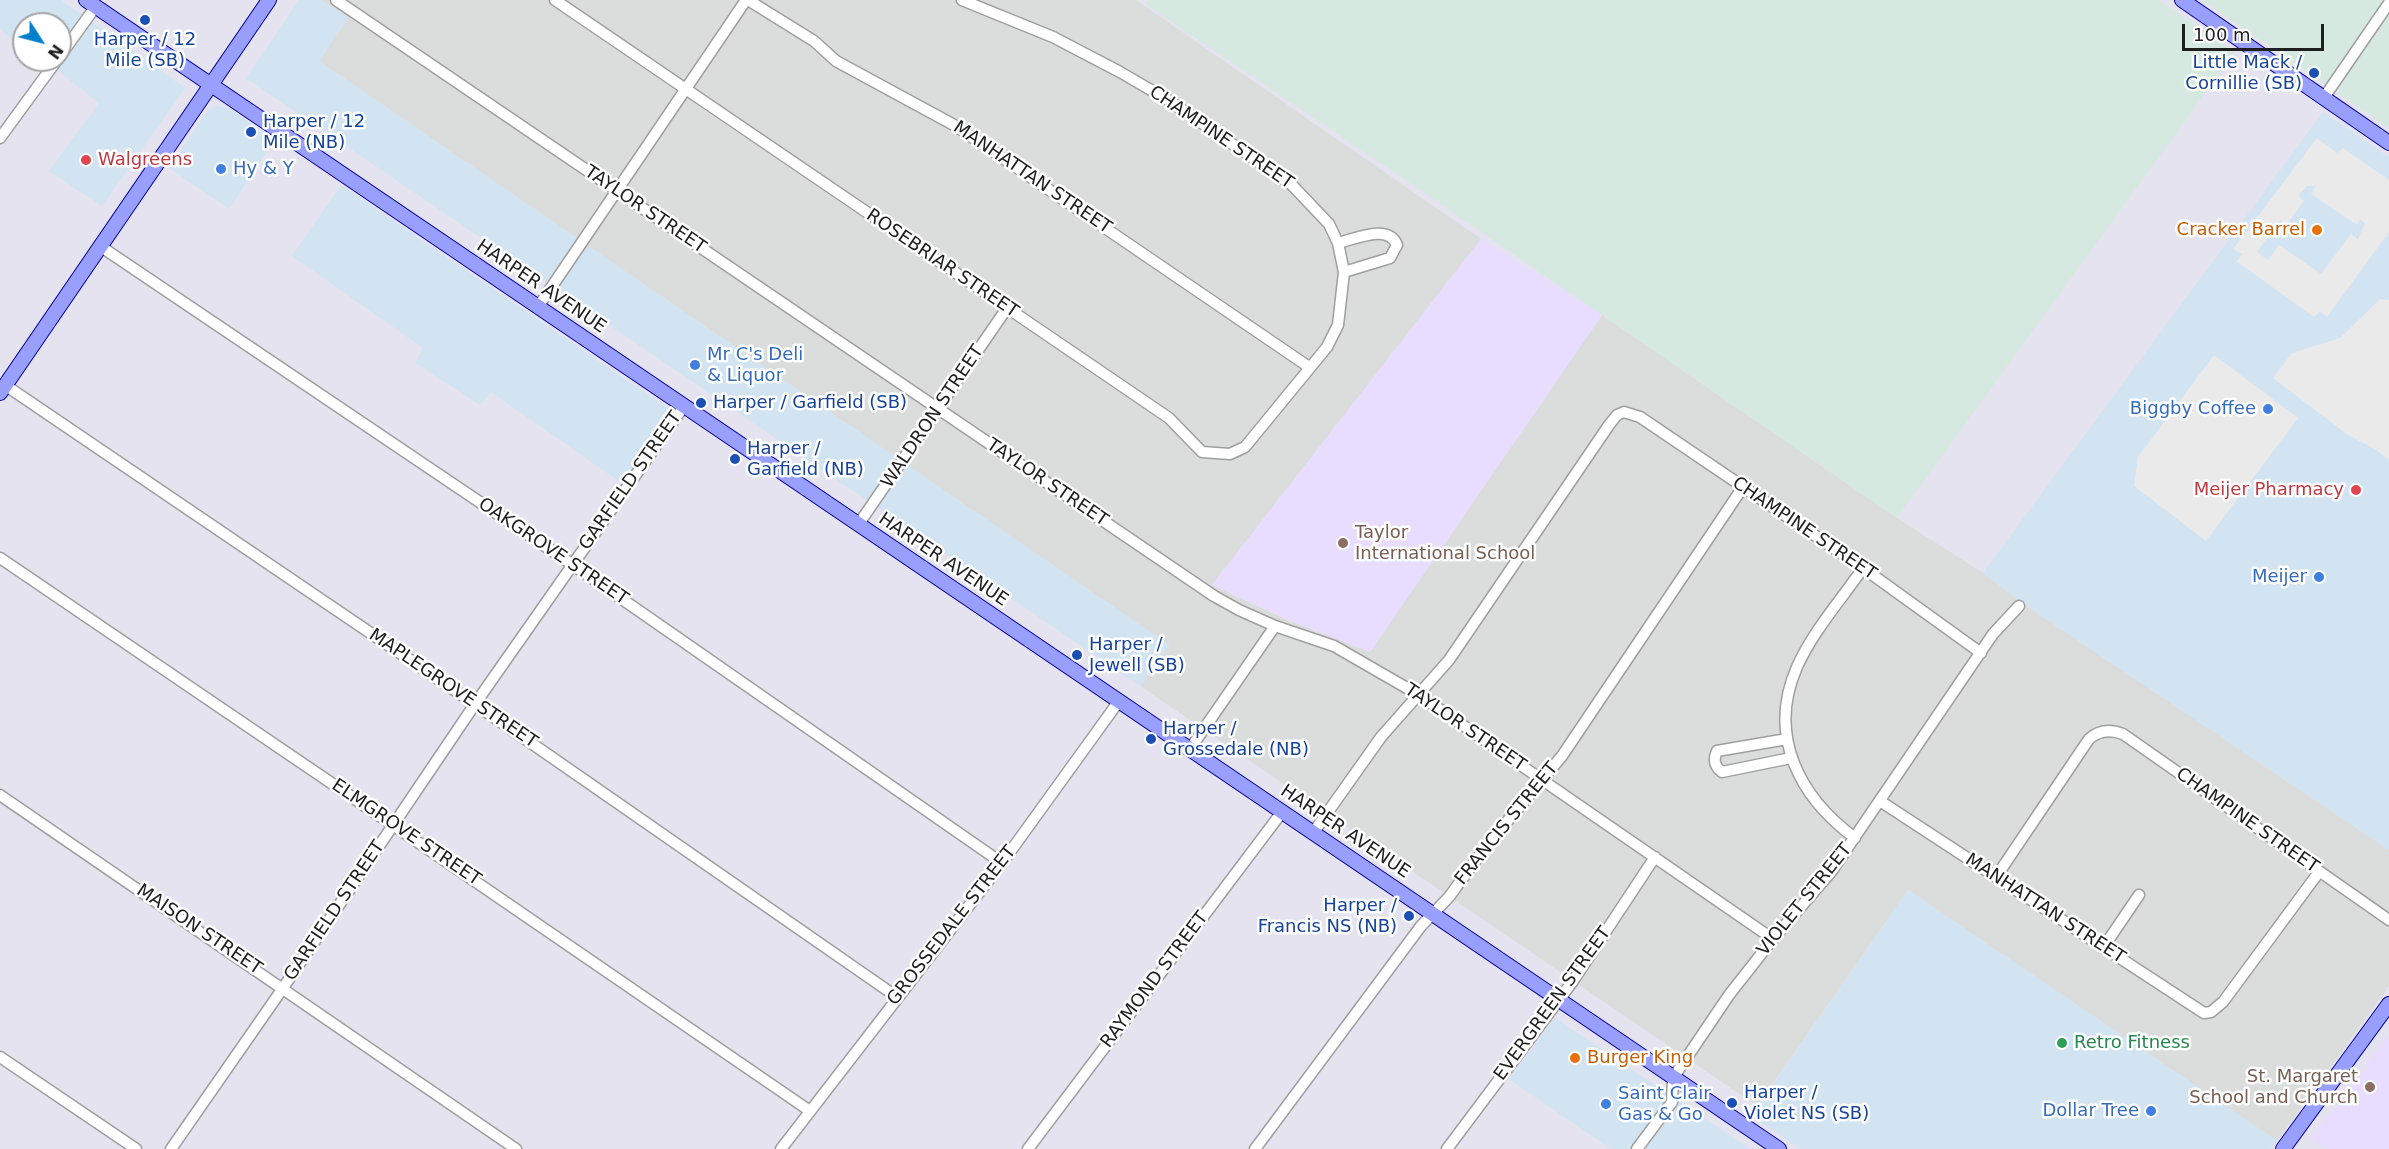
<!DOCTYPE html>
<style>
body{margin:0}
#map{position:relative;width:2389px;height:1149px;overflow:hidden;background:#e4e3ef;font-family:"DejaVu Sans",sans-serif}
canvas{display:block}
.north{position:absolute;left:12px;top:12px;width:60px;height:60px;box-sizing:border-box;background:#fff;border:2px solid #a5a5a5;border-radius:50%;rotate:126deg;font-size:16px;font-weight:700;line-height:24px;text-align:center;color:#1e1e1e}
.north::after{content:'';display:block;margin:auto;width:21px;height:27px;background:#0080cc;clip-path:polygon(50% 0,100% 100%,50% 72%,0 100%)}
.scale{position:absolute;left:2182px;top:24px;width:142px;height:27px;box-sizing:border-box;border:3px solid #1e1e1e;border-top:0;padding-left:8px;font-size:18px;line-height:21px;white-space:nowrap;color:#1e1e1e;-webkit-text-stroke:4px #fff;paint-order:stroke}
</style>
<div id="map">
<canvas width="2389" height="1149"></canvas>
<div class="north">N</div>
<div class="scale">100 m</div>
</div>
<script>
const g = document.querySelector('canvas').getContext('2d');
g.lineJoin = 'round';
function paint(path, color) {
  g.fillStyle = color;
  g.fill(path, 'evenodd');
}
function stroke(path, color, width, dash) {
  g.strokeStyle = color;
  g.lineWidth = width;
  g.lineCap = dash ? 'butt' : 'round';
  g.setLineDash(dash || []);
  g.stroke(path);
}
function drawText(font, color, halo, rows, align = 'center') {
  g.font = font + ' "DejaVu Sans",sans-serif';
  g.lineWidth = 5;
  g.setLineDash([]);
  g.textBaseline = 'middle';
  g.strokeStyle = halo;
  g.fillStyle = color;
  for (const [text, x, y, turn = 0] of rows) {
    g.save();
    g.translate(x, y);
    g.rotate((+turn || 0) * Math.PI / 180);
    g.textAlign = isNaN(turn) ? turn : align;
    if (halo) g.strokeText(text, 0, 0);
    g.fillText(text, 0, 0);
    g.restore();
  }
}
paint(new Path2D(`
 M 321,0 L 1136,0 L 1481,239 L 1212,585 L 1288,620 L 1370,652 L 1602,315 L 1897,518 L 1983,573 L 2028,607 L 2389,850 L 2389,986 L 2277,1141 L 1908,890 L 1757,1106 L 1140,686 L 1169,645 L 319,61 L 348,18 Z`), '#dbdcdc');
paint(new Path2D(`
 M 0,0 L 61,0 L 185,88 L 102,206 L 49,171 L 99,103 L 44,60 L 60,60 L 60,24 L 24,24 L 24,47 L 0,30 Z
 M 299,0 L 321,0 L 348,18 L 319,61 L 1169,645 L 1140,686 L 246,78 Z
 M 217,106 L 231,109 L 274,141 L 229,209 L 169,168 L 207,111 Z
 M 2323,112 L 2389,157 L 2389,850 L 2028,607 L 1983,573 Z
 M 341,185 L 672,411 L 623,484 L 491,392 L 480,405 L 415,363 L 423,348 L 292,256 Z
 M 1908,890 L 2277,1141 L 2271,1149 L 1801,1149 L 1751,1116 Z
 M 1555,1018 L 1750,1149 L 1611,1149 L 1509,1079 Z`), '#d2e4f1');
paint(new Path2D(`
 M 1148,0 L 2158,0 L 2235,52 L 1897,518 L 1416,187 L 1145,4 Z
 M 2202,0 L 2389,0 L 2389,128 Z`), '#d5e9e0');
paint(new Path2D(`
 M 1481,239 L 1602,315 L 1370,652 L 1288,620 L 1212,585 Z
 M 2389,1035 L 2389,1149 L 2327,1149 L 2311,1139 Z`), '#e9ddff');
paint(new Path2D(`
 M 2317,138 L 2337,153 L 2343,148 L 2389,180 L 2389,232 L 2327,317 L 2320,311 L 2314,317 L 2236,261 L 2243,254 L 2233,249 ZM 2307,186 L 2316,186 L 2311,194 L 2357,225 L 2360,219 L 2365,223 L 2358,239 L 2351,234 L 2321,274 L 2279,245 L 2268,260 L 2257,252 L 2280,220 L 2287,224 L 2304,201 L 2298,196 Z
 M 2380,299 L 2389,300 L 2389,460 L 2375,449 L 2348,435 L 2273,378 L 2292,353 L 2340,338 Z
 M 2214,355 L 2298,418 L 2206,541 L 2134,486 L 2138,457 Z`), '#eaeaea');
const minor = new Path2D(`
 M 336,0 L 1214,596 L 1239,610 L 1275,626 L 1334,646 L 1419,695 L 1773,939
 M 555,0 L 1169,418 L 1202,452 L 1230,454 L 1245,447 L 1327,347 L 1338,325 L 1344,272 L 1338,243 L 1329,224 L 1291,184 L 1168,100 L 1120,72 L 1053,37 L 962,0
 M 748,0 L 814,41 L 836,61 L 954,125 L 1309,367
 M 60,56 L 96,6
 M 2323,99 L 2389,3
 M 0,138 L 57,60
 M 1338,243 C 1355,239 1389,223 1397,245 L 1390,258 L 1344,272
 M 100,246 L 573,565 L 1002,863
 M 538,307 L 746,0
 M 5,385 L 475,704 L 897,997
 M 858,525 L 1007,308
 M 0,558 L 393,825 L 810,1111
 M 1787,739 L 1717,751 C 1713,760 1714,766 1722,772 L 1791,758
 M 1190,749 L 1275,626
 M 0,795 L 516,1149
 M 1880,801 L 2204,1013 L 2211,1012 L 2223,1002 L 2319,872
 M 1313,833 L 1381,737 L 1449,660 L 1609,425 L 1617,415 L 1624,412 L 1640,417 L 1863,568 L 1981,653
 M 1855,838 C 1799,797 1767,735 1797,667 C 1813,631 1841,600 1863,568
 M 1996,877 L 2089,739 C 2099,730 2110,729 2123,734 L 2389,920
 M 2103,948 L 2139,895
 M 0,1057 L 136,1149
 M 171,1149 L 283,988 L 475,704 L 684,406
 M 781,1149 L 1002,863 L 1119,701
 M 1028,1149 L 1282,812
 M 1255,1149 L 1421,926 L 1449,897 L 1484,849 L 1562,756 L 1743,487
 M 1447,1149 L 1573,981 L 1655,857
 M 1637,1149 L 1672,1102 L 1673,1078 L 1729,995 L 1773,939 L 1831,872 L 1993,634 L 2019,606`);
const major = new Path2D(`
 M 86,0 L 1779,1149
 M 2182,0 L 2389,143
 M 0,393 L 269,0
 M 2283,1149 L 2389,1004`);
stroke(minor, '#9f9f9f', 13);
stroke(major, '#060098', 16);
stroke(minor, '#fff', 10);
stroke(major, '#999fff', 14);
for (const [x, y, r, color] of [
 [145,20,6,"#1a4fb4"],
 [2314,73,6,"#1a4fb4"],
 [251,132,6,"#1a4fb4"],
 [86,160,6,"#e0444e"],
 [221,169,6,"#3f7fe0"],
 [2317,230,6,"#e8710a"],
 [695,365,6,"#3f7fe0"],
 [701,403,6,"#1a4fb4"],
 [2268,409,6,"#3f7fe0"],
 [735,459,6,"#1a4fb4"],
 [2356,490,6,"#e0444e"],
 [1343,543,6,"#8d6e63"],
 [2319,577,6,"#3f7fe0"],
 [1077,655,6,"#1a4fb4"],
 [1151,739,6,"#1a4fb4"],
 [1409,916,6,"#1a4fb4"],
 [2062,1043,6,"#2e9e5b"],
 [1575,1058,6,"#e8710a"],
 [2370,1087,6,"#8d6e63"],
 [1732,1103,6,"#1a4fb4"],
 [1606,1104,6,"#3f7fe0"],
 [2151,1111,6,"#3f7fe0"]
]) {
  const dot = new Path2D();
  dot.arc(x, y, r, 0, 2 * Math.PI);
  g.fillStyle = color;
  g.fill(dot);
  stroke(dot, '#fff', 2);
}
drawText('18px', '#164399', '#fff', [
 ["Harper / 12",145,40,"center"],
 ["Mile (SB)",145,61,"center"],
 ["Little Mack /",2302,63,"right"],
 ["Cornillie (SB)",2302,84,"right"],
 ["Harper / 12",263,122],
 ["Mile (NB)",263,143],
 ["Harper / Garfield (SB)",713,403],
 ["Harper /",747,449],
 ["Garfield (NB)",747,470],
 ["Harper /",1089,645],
 ["Jewell (SB)",1089,666],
 ["Harper /",1163,729],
 ["Grossedale (NB)",1163,750],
 ["Harper /",1397,906,"right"],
 ["Francis NS (NB)",1397,927,"right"],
 ["Harper /",1744,1093],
 ["Violet NS (SB)",1744,1114]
], 'left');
drawText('18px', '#1e1e1e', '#fff', [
 ["CHAMPINE STREET",1221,138,34],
 ["MANHATTAN STREET",1032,178,34],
 ["TAYLOR STREET",645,210,34],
 ["ROSEBRIAR STREET",942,264,34],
 ["HARPER AVENUE",541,287,34],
 ["WALDRON STREET",933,417,-56],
 ["GARFIELD STREET",631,481,-55],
 ["TAYLOR STREET",1047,483,34],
 ["CHAMPINE STREET",1804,529,34],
 ["OAKGROVE STREET",553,552,34],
 ["HARPER AVENUE",943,560,34],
 ["MAPLEGROVE STREET",453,689,34],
 ["TAYLOR STREET",1465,728,34],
 ["CHAMPINE STREET",2247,821,35],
 ["FRANCIS STREET",1507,824,-51],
 ["HARPER AVENUE",1345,832,34],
 ["ELMGROVE STREET",406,833,34],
 ["VIOLET STREET",1805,900,-51],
 ["MANHATTAN STREET",2045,909,33],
 ["GARFIELD STREET",335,911,-56],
 ["GROSSEDALE STREET",952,926,-52],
 ["MAISON STREET",199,930,34],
 ["RAYMOND STREET",1155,980,-53],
 ["EVERGREEN STREET",1553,1004,-54]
]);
drawText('18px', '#be3a42', '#fff', [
 ["Walgreens",98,160],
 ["Meijer Pharmacy",2344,490,"right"]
], 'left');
drawText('18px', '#366cbe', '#fff', [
 ["Hy & Y",233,169],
 ["Mr C's Deli",707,355],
 ["& Liquor",707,376],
 ["Biggby Coffee",2256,409,"right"],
 ["Meijer",2307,577,"right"],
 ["Saint Clair",1618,1094],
 ["Gas & Go",1618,1115],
 ["Dollar Tree",2139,1111,"right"]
], 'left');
drawText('18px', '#c56008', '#fff', [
 ["Cracker Barrel",2305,230],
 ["Burger King",1587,1058,"left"]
], 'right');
drawText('18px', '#785e54', '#fff', [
 ["Taylor",1355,533],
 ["International School",1355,554],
 ["St. Margaret",2358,1077,"right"],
 ["School and Church",2358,1098,"right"]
], 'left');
drawText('18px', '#27864d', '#fff', [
 ["Retro Fitness",2074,1043]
], 'left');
</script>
